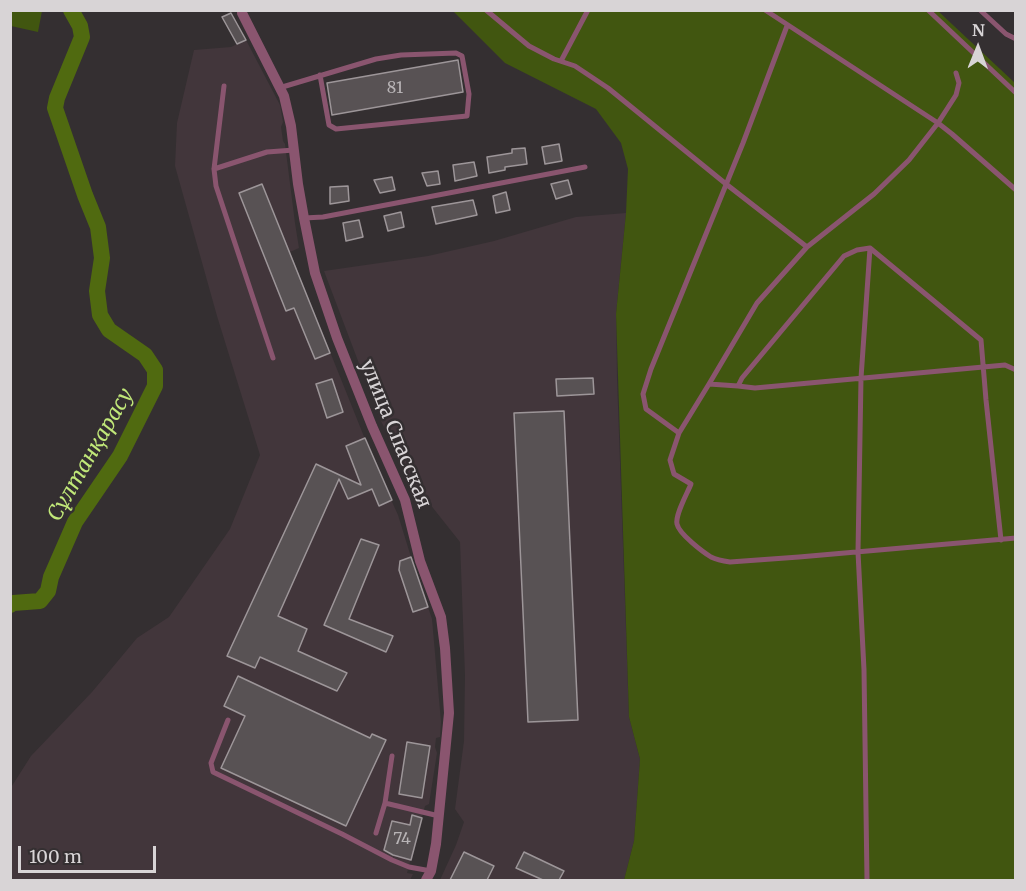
<!DOCTYPE html>
<meta charset="utf-8">
<style>
body{margin:0}
#map{position:relative;width:1026px;height:891px;overflow:hidden;background:#342f31;font-family:Merriweather,serif}
canvas{display:block}
.frame{position:absolute;inset:0;border:12px solid #d8d4d6;pointer-events:none}
.north{position:absolute;left:948px;top:18px;width:60px;height:60px;-webkit-text-stroke:4px #342f31;paint-order:stroke;rotate:1deg;font-size:16px;font-weight:700;line-height:24px;text-align:center;color:#d8d4d6}
.north::after{content:'';display:block;margin:auto;width:21px;height:27px;background:#d8d4d6;clip-path:polygon(50% 0,100% 100%,50% 72%,0 100%)}
.scale{position:absolute;left:18px;top:846px;width:138px;height:27px;box-sizing:border-box;border:3px solid #d8d4d6;border-top:0;padding-left:8px;font-size:18px;line-height:21px;white-space:nowrap;color:#d8d4d6;-webkit-text-stroke:4px #342f31;paint-order:stroke}
</style>
<div id="map">
<canvas width="1026" height="891"></canvas>
<div class="frame"></div>
<div class="north">N</div>
<div class="scale">100 m</div>
</div>
<script>
const g = document.querySelector('canvas').getContext('2d');
g.lineJoin = 'round';
function paint(path, color) {
  g.fillStyle = color;
  g.fill(path, 'evenodd');
}
function stroke(path, color, width, dash) {
  g.strokeStyle = color;
  g.lineWidth = width;
  g.lineCap = dash ? 'butt' : 'round';
  g.setLineDash(dash || []);
  g.stroke(path);
}
function drawText(font, color, halo, rows, align = 'center') {
  g.font = font + ' Merriweather,serif';
  g.lineWidth = 5;
  g.setLineDash([]);
  g.textBaseline = 'middle';
  g.strokeStyle = halo;
  g.fillStyle = color;
  for (const [text, x, y, turn = 0] of rows) {
    g.save();
    g.translate(x, y);
    g.rotate((+turn || 0) * Math.PI / 180);
    g.textAlign = isNaN(turn) ? turn : align;
    if (halo) g.strokeText(text, 0, 0);
    g.fillText(text, 0, 0);
    g.restore();
  }
}
paint(new Path2D(`
 M 246,40 L 280,105 L 283,122 L 281,127 L 283,141 L 285,144 L 295,223 L 299,248 L 290,252 L 375,464 L 398,515 L 411,557 L 432,619 L 441,722 L 440,737 L 436,738 L 435,747 L 437,753 L 429,804 L 425,806 L 407,873 L 413,874 L 410,880 L 11,880 L 10,789 L 31,756 L 92,692 L 137,638 L 169,617 L 230,529 L 260,455 L 217,316 L 175,166 L 177,123 L 194,50 L 231,47 Z
 M 626,213 L 616,314 L 617,378 L 629,717 L 640,759 L 634,841 L 624,880 L 440,880 L 456,845 L 464,822 L 455,809 L 464,741 L 465,675 L 460,542 L 410,479 L 380,419 L 324,271 L 428,256 L 494,241 L 576,217 Z`), '#42363b');
paint(new Path2D(`
 M 10,11 L 42,11 L 38,32 L 11,26 Z
 M 453,11 L 938,11 L 1015,83 L 1015,880 L 624,880 L 634,841 L 640,759 L 629,717 L 616,314 L 626,213 L 628,169 L 621,143 L 596,109 L 505,63 Z`), '#415610');
stroke(new Path2D(`
 M 10,605 L 13,603 L 40,601 L 48,591 L 51,577 L 75,522 L 120,456 L 155,386 L 155,370 L 145,355 L 109,330 L 100,315 L 97,291 L 102,258 L 98,227 L 85,195 L 55,108 L 57,98 L 82,37 L 80,26 L 71,10`), '#506a10', 16);
const building = new Path2D(`
 M 231,13 L 246,40 L 237,44 L 222,17 Z
 M 458,60 L 463,92 L 332,115 L 327,83 Z
 M 559,144 L 562,161 L 545,164 L 542,147 Z
 M 525,148 L 527,164 L 505,167 L 505,170 L 489,173 L 487,157 L 512,153 L 512,149 Z
 M 474,162 L 477,176 L 455,181 L 453,165 Z
 M 438,171 L 440,184 L 427,186 L 422,173 Z
 M 392,177 L 395,190 L 380,193 L 374,180 Z
 M 568,180 L 572,194 L 556,199 L 551,184 Z
 M 262,184 L 330,353 L 315,359 L 294,308 L 286,311 L 239,193 Z
 M 348,186 L 349,201 L 330,204 L 330,187 Z
 M 506,192 L 510,210 L 496,213 L 493,196 Z
 M 473,200 L 477,215 L 436,224 L 432,207 Z
 M 401,212 L 404,227 L 388,231 L 384,216 Z
 M 359,220 L 363,237 L 346,241 L 343,223 Z
 M 593,378 L 594,394 L 557,396 L 556,379 Z
 M 332,379 L 343,412 L 327,418 L 316,384 Z
 M 564,411 L 578,720 L 528,722 L 514,413 Z
 M 365,438 L 392,500 L 379,506 L 372,489 L 348,499 L 339,479 L 278,616 L 307,629 L 298,651 L 347,673 L 337,691 L 260,657 L 255,668 L 227,656 L 316,464 L 361,485 L 346,446 Z
 M 361,539 L 379,545 L 349,619 L 393,636 L 386,652 L 324,625 Z
 M 411,557 L 428,607 L 413,612 L 399,570 L 400,561 Z
 M 238,676 L 370,738 L 372,734 L 386,740 L 346,826 L 221,768 L 245,716 L 224,706 Z
 M 407,742 L 430,746 L 422,798 L 399,794 Z
 M 412,815 L 422,818 L 411,860 L 393,855 L 384,850 L 392,821 L 410,825 Z
 M 464,852 L 494,866 L 487,880 L 450,880 Z
 M 524,852 L 564,871 L 559,880 L 543,880 L 516,868 Z`);
paint(building, '#585254');
stroke(building, '#9d9699', 1.5);
stroke(new Path2D(`
 M 486,10 L 529,46 L 554,59 L 575,66 L 608,88 L 726,184 L 807,247
 M 765,10 L 938,123 L 952,134 L 1016,190
 M 928,10 L 1016,93
 M 980,10 L 1006,34 L 1016,39
 M 787,26 L 743,143 L 651,369 L 643,394 L 646,409 L 679,433 L 670,460 L 674,474 L 691,484 C 687,494 675,515 677,524 C 679,534 703,552 711,557 C 717,560 723,561 730,562 L 799,557 L 1016,538
 M 561,61 L 588,10
 M 224,86 L 214,169 L 216,186 L 273,358
 M 279,88 L 376,59 L 401,55 L 456,53 L 462,56 L 469,94 L 467,116 L 336,129 L 329,125 L 320,75
 M 214,169 L 267,152 L 294,150
 M 304,218 L 323,217 L 585,167
 M 709,384 L 757,303 L 807,247 L 874,194 L 909,160 L 938,123 L 956,95 L 959,83 L 956,73
 M 738,386 L 755,388 L 1005,365 L 1016,370
 M 679,433 L 709,384 L 738,386 L 742,378 L 844,256 L 857,250 L 870,248 L 981,340 L 986,400 L 1001,540
 M 228,720 L 211,763 L 213,772 L 342,834 L 392,860 L 409,867 L 431,871
 M 385,803 L 439,816
 M 376,833 L 385,803 L 392,756
 M 867,880 L 864,670 L 858,552 L 861,378 L 870,248`), '#8a556f', 5);
stroke(new Path2D(`
 M 242,10 L 242,13 L 284,96 L 291,126 L 298,184 L 304,218 L 315,273 L 337,338 L 372,426 L 405,500 L 420,561 L 441,617 L 445,648 L 449,713 L 436,844 L 431,871 L 426,880`), '#8a556f', 10);
drawText('16px', '#b8b4b6', null, [
 ["81",395,88],
 ["74",402,839]
]);
drawText('20px', '#d8d4d6', '#342f31', [
 ["улица Спасская",395,434,68]
]);
drawText('italic 21px', '#c1e879', '#342f31', [
 ["Сұлтанқарасу",91,455,-60]
]);
</script>
